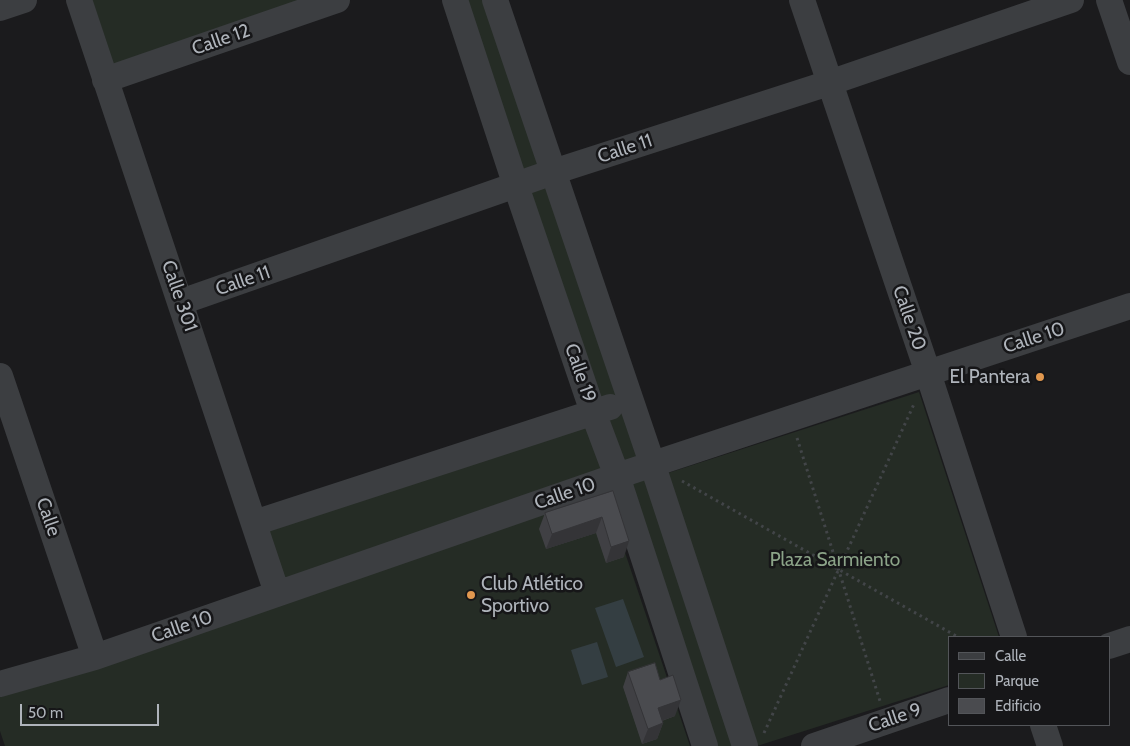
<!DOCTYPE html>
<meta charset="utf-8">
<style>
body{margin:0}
#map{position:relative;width:1130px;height:746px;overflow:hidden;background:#1b1b1d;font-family:Cabin,sans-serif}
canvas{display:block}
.legend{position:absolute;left:948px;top:636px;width:162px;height:90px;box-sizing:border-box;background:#161618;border:1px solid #535559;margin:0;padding:6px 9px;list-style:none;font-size:15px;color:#afb4bb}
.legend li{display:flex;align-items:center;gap:10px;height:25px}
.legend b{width:25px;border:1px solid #535559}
.scale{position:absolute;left:20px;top:704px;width:139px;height:22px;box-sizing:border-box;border:2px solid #afb4bb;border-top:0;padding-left:6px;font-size:15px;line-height:18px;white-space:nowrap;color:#afb4bb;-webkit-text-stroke:4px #161618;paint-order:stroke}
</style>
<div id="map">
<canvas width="1130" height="746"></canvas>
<ul class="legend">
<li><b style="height:6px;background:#3c3e41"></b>Calle</li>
<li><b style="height:14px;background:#252c25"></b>Parque</li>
<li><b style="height:14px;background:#4a4b4f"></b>Edificio</li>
</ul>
<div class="scale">50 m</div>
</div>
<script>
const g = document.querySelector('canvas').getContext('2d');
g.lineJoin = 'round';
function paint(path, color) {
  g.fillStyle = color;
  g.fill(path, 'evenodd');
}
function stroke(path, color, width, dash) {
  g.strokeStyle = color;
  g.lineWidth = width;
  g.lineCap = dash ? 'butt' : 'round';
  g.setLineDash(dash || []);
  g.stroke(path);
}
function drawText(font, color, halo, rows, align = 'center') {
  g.font = font + ' Cabin,sans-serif';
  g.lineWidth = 5;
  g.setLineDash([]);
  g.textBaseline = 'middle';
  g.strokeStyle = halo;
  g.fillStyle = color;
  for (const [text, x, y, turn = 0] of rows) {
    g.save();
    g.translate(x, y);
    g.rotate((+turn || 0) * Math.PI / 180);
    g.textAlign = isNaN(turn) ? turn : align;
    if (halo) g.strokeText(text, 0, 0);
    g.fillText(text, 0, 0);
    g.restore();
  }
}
paint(new Path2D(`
 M 79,0 L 337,0 L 105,80 Z
 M 460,0 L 490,0 L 741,746 L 711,746 Z
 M 919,392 L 999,637 L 949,637 L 949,685 L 757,746 L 668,473 Z
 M 593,412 L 617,476 L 277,593 L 254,523 Z
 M 605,493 L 690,746 L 5,746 L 0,731 L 0,697 Z`), '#252c25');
paint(new Path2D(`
 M 623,599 L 644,657 L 616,667 L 595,608 Z
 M 597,642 L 608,677 L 582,685 L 571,650 Z`), '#343e42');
stroke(new Path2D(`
 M 797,438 L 880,701
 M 682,481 L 958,637
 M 764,733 L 915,402`), '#424548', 3, [2.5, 4]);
stroke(new Path2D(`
 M 79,0 L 277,593
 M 455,0 L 516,186 L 593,412 L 617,476 L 705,746
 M 495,0 L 653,466 L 745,746
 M 802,0 L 928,373 L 1014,637
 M 1109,0 L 1130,62
 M 0,8 L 24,0
 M 105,80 L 337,0
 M 181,302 L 553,172 L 829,83 L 1071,0
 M 0,376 L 95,657
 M 254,523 L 610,407
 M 1109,646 L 1130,639
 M 0,684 L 95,657 L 617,476 L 1130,306
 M 1043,725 L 1050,746
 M 814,746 L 949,700`), '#3c3e41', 26);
paint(new Path2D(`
 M 613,491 L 624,557 L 606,563 L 596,533 L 546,549 L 539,529 L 545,513 Z
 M 628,672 L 675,716 L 662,721 L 663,723 L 657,739 L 642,744 L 623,687 Z`), '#404044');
paint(new Path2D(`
 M 602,517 L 596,533 L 546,549 L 552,534 Z
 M 629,541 L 624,557 L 606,563 L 611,547 Z
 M 681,700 L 675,716 L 652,724 L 658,708 Z
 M 663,723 L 657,739 L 642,744 L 648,729 Z`), '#343437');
const building = new Path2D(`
 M 613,491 L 629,541 L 611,547 L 602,517 L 552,534 L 545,513 Z
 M 655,663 L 660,680 L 673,675 L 681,700 L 658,708 L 663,723 L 648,729 L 628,672 Z`);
paint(building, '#4a4b4f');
stroke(building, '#343437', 1);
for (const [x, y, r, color] of [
 [1040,377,5,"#e1984f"],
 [471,595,5,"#e1984f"]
]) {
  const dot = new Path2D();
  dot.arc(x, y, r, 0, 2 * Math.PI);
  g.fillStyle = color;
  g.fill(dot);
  stroke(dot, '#161618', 2);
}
drawText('19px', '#afb4bb', '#161618', [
 ["Calle 12",221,40,-19],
 ["Calle 11",625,149,-18],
 ["Calle 11",243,281,-19],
 ["Calle 301",179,296,71],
 ["Calle 20",909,318,71],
 ["Calle 10",1034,338,-18],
 ["Calle 19",580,373,71],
 ["Calle 10",565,494,-19],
 ["Calle",48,517,71],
 ["Calle 10",182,627,-19],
 ["Calle 9",895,718,-19]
]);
drawText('19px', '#afb4bb', '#161618', [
 ["El Pantera",1030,377],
 ["Club Atlético",481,584,"left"],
 ["Sportivo",481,606,"left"]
], 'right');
drawText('19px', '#8ba388', '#161618', [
 ["Plaza Sarmiento",835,560]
]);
</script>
